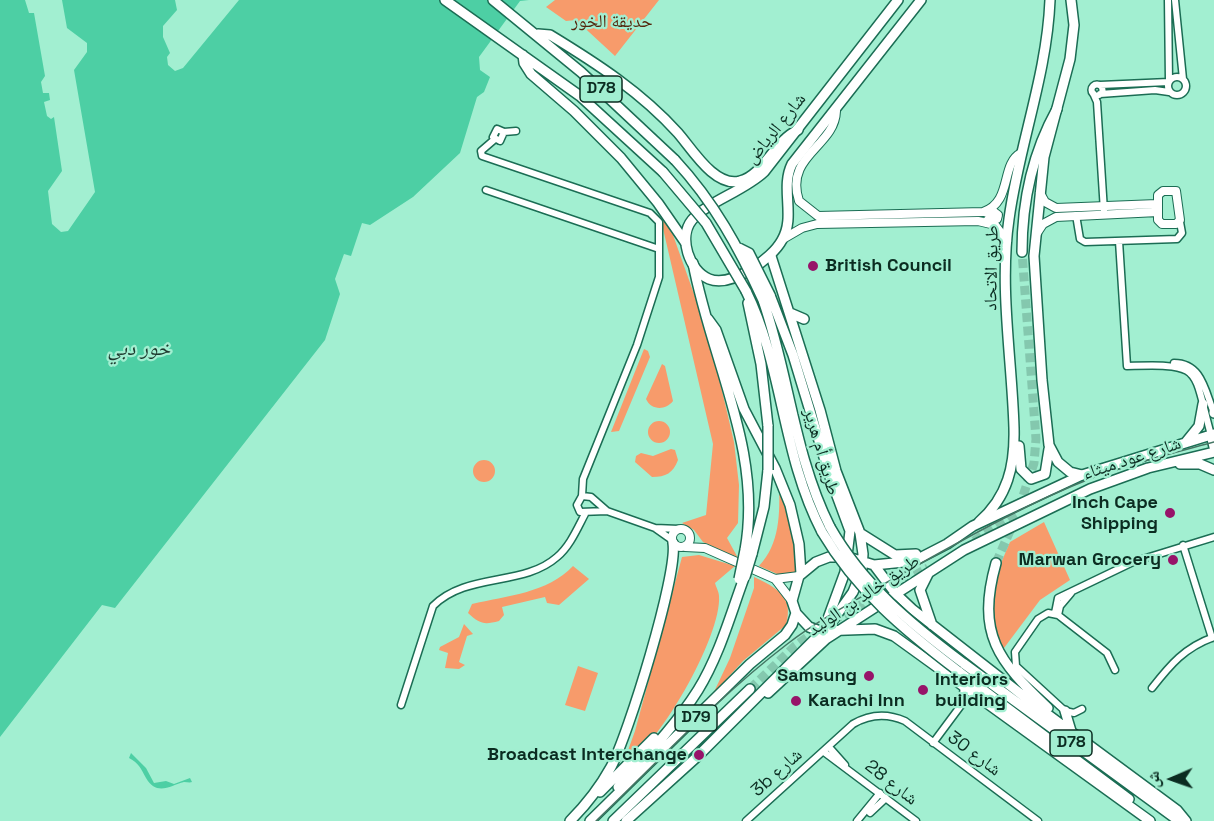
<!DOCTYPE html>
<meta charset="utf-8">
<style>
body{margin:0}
#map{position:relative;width:1214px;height:821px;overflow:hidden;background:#a2efd1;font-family:"Space Grotesk","Noto Naskh Arabic",sans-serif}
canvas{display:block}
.north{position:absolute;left:1142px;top:749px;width:60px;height:60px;-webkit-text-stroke:4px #a2efd1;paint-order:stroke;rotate:268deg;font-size:16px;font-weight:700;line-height:24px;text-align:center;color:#0b2c21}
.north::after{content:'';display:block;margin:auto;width:21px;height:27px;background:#0b2c21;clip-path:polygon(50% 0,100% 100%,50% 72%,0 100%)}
</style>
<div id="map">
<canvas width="1214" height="821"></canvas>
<div class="north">ش</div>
</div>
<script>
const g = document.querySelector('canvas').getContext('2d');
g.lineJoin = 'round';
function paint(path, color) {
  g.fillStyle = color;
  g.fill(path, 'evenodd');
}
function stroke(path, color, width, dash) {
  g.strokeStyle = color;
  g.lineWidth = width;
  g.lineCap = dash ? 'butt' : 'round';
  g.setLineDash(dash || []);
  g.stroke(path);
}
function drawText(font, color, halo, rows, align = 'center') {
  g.font = font + ' "Space Grotesk","Noto Naskh Arabic",sans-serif';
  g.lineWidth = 4.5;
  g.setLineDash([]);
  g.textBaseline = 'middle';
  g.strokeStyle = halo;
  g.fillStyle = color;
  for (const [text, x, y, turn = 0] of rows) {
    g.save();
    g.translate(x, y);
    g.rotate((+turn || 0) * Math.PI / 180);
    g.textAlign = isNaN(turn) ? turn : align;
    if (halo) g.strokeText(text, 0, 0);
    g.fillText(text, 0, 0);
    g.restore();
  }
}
paint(new Path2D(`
 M 555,0 L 659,0 L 615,56 L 576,20 L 566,21 L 546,7 Z
 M 661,220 L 663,220 L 673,235 L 699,308 L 717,369 L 734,442 L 739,485 L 738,523 L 727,538 L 738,558 L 703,542 L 694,530 L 682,523 L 706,515 L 713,444 Z
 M 644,349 L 648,351 L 650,357 L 619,431 L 611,432 Z
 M 662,364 L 665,366 L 673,401 C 665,411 651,410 646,399 Z
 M648 432a11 11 0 1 1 22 0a11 11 0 1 1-22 0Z
 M 671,449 L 675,450 L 678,460 C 673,473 666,477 652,477 L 635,462 L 636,456 L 641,453 L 653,456 Z
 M473 471a11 11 0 1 1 22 0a11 11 0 1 1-22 0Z
 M 779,484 L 793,523 L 797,574 L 784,577 L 759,566 C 780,544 780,513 779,484 Z
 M 1044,522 L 1070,580 L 1040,600 L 1001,652 L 992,615 L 992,594 L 998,570 L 1010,542 Z
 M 699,555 L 735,566 L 715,583 C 716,587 719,592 719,596 C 722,636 657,750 622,767 L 635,731 L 682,557 Z
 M 573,566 L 589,579 L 559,605 L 547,603 L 545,597 L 502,607 L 504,615 L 499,621 C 484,625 480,624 468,613 L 472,604 C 506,596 548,593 573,566 Z
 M 754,577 C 777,588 794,596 786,625 L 743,661 L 713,694 L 730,658 L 754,588 Z
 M 464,624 L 473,634 L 467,636 L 459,662 L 465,665 L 459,669 L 445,668 L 448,653 L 439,650 L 440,647 L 459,637 Z
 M 578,666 L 598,673 L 585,711 L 565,705 Z`), '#f79b6b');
paint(new Path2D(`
 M 0,0 L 25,0 L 29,13 L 34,13 L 45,76 L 41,82 L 43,93 L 49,93 L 50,100 L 44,102 L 47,116 L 51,119 L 54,117 L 62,171 L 48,191 L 52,224 L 61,232 L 68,231 L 95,192 L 74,70 L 87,52 L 87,43 L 67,28 L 62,0 L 175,0 L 177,10 L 163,26 L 163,37 L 170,53 L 167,57 L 168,65 L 175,71 L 183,68 L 239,0 L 529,0 L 520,1 L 479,57 L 480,70 L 490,77 L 484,92 L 477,97 L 460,153 L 413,197 L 370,225 L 362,223 L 351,256 L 344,254 L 335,279 L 340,294 L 325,340 L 115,608 L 102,605 L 0,737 Z
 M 131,753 L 146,768 L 154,783 L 166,781 L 174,784 L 190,778 L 192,782 C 190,783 187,782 184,782 C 171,785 157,797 146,778 C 141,769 139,763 129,758 Z`), '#4dcfa4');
stroke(new Path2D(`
 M 1019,508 L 1034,463 L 1036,439 L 1022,252
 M 974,541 L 1018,512
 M 996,563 L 1013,524
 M 832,621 L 928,568
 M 750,689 L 795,646 L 820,628`), '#84c8ae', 9, [9, 4.5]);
const minor = new Path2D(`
 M 1168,0 L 1169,81
 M 1175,0 L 1183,79
 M1168 86a9 9 0 1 1 18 0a9 9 0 1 1-18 0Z
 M1091.5 90a5.5 5.5 0 1 1 11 0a5.5 5.5 0 1 1-11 0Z
 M 1100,85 L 1169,82
 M 1093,93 L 1097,102 L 1104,211
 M 1100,94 L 1155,90 L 1169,92
 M 504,132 L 500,141 L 493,137 L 497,129 L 504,132 L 516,131
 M 495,139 L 481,151 L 482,156 L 650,213 L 659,222 L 659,277 L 637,345 L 583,479 L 582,496
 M 486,190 L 659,249
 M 1076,215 L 1080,239 L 1085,242 L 1177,239 L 1182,233 L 1180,222
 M 1119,241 L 1127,366 C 1204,364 1192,366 1211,435
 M 1174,363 C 1202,363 1205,391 1214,413
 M 582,496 L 591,497 L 607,511 L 580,512 L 577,505 Z
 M 607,511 L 655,528 L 672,540
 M 655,528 L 679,529
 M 1183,545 L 1212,638
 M 1055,613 L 1058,598 L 1133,562 L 1214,537
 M 1058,615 L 1060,606 L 1071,593
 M 1152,688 C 1170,665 1185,647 1214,637
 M 401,705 L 433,606 C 467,572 523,587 557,557 C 570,546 577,529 585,514
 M 1082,709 L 1074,713 L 1065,711 L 1016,666 L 1015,652 L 1038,619 L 1048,613 L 1058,615 L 1107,653 L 1115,670
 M 933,743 L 962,704 L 964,685
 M 829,747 L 845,765
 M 824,752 L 916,821
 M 870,813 L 886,798
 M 746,821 L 853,724 C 870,714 887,713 905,721 L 1038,821
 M 857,821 L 880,793`);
const tertiary = new Path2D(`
 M 836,111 C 835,147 784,155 799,201 L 818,216 L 983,212 C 1013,202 1000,164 1021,153
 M 1176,191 L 1180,220 L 1176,224 L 1162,224 L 1158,220 L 1158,195 L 1163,191 Z
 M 1040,193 L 1045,202 L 1056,208 L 1157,204
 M 987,213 L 994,212 L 998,215 L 997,219 L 988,220
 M 1037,233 L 1043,224 L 1056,217 L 1158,212
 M 783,239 L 802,228 L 817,224 L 978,221 L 995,225 L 1007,241
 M672 538a9 9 0 1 1 18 0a9 9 0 1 1-18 0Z
 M 685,547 L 705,548 L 775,579 L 792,601
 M 775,579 L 799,576`);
const secondary = new Path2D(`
 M 898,0 L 764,172 C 744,191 707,202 692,220 C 678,237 689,271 709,279 C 731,288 772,259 782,240 C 796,217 780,188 792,164 L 921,0
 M 1071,0 L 1074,25 L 1070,59 L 1044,157 L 1034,256 L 1042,380 L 1049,445 L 1058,462 L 1070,472 L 1082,475
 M 1211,435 L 1214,447
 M 1019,446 L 1021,469 L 1031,479 L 1045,474 L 1049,449
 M 979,522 C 1008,497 1015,465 1014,428 C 1012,359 999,288 1009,219 C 1019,145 1047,75 1050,0`);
const primary = new Path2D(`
 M 445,0 L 580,96 L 663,172
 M 493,0 L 581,72 L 675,160
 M 538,34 L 550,35 C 596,63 641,92 678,133 C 692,149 715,188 740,181 C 763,176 774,141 798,130
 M 523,55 L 524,63 L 531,74 L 574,111 L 621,158 L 658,203 L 685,242
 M 1022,252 C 1022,201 1032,154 1057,109
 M 693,263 C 711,360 763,451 745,550
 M 746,291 C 784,368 781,453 822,532
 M 770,295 L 793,355 L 830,477 L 850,531 L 845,572 L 827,621
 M 763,300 C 789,375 794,455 830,527
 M 748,303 L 761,364 L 768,426
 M 790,313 L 804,319
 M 708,319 L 716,330 L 744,409 L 775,468 L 790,505 L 799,544 L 801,574
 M 1214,412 L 1214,413
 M 1186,442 L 1199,426 L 1203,404
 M 1180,464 L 1200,464 L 1214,470
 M 860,533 L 895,555 L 916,554
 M 752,554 L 764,507 L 768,470
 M 996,563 C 976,634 998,661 1048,708
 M 874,565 L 896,594 L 912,609 L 1035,705 L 1177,810 L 1186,821
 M 928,574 L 920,590 L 932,625
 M 963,663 L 1179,821
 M 958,671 L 1129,799
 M 768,693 L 826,639 L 964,550 L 1090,489 L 1148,468 L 1214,452
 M 1065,711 L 1071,731
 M 618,787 C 646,756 676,725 698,690 C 719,656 730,616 744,578
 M 600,792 L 654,738
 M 570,821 C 586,805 600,787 611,767 C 628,736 678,574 673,543
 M 590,821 L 750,664 L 785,635 L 792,625 L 796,613
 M 613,821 L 750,689
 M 626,821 L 699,755 L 831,623 L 853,592 L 862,570 L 863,554 L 860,533 L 836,471 L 820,410 L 771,256
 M 1150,821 L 894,636 L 875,629 L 820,631 L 809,627 L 796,613 L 792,601 L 799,576 L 816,562 L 829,557 L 848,557 L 874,565 L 914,561 L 947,544 L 973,526 L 1082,475 L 1214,434`);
stroke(minor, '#1b6d54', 9);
stroke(tertiary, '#1b6d54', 10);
stroke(secondary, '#1b6d54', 12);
stroke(primary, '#1b6d54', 12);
stroke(minor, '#fff', 6);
stroke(tertiary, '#fff', 8);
stroke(secondary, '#fff', 9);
stroke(primary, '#fff', 9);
stroke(new Path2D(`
 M 596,821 C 658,762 718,697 786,645 C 821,618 860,598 898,576 C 961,541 1025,504 1092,478 C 1132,463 1173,453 1214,442`), '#447664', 1.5);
const primaryBridge = new Path2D(`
 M 675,160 C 714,202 739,248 763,300
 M 663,172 L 706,223 L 746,291
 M 739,248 L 749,253 L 770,295
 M 768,470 L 768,426
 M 830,527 C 863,585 911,624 963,663
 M 822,532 C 857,591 904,630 958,671
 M 745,577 L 752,554
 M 739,579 L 745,550`);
stroke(primaryBridge, '#1b6d54', 12, []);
stroke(primaryBridge, '#fff', 9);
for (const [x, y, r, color] of [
 [813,266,6,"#971369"],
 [1170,513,6,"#971369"],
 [1173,560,6,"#971369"],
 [869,676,6,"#971369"],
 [923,690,6,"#971369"],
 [796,701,6,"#971369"],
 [699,755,6,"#971369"]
]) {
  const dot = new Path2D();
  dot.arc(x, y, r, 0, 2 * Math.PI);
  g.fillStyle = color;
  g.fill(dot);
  stroke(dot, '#a2efd1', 2);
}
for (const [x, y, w] of [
 [601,89,42],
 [696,718,42],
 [1071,743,42]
]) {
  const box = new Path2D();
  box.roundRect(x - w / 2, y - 13, w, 26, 4.5);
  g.fillStyle = '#a2efd1';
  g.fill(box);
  stroke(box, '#0b2c21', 1.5);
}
drawText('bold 16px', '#0b2c21', null, [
 ["D78",601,89],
 ["D79",696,718],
 ["D78",1071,743]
]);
drawText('18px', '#54260c', '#a2efd1', [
 ["حديقة الخور",612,22]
]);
drawText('18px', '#0b2c21', '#a2efd1', [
 ["شارع الرياض",776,129,-51],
 ["طريق الاتحاد",992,268,-89],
 ["طريق أم هرير",821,452,74],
 ["شارع عود ميثاء",1132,459,-18],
 ["طريق خالد بن الوليد",864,596,-34],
 ["شارع 30",974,754,37],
 ["3b شارع",777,773,-42],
 ["شارع 28",891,783,38]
]);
drawText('bold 18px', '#0b2c21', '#a2efd1', [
 ["British Council",825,266,"left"],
 ["Inch Cape",1158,503],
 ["Shipping",1158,524],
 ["Marwan Grocery",1161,560],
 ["Samsung",857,676],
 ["Interiors",935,680,"left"],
 ["building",935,701,"left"],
 ["Karachi Inn",808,701,"left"],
 ["Broadcast Interchange",687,755]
], 'right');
drawText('italic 20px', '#1d392e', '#a2efd1', [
 ["خور دبي",139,350]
]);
</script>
